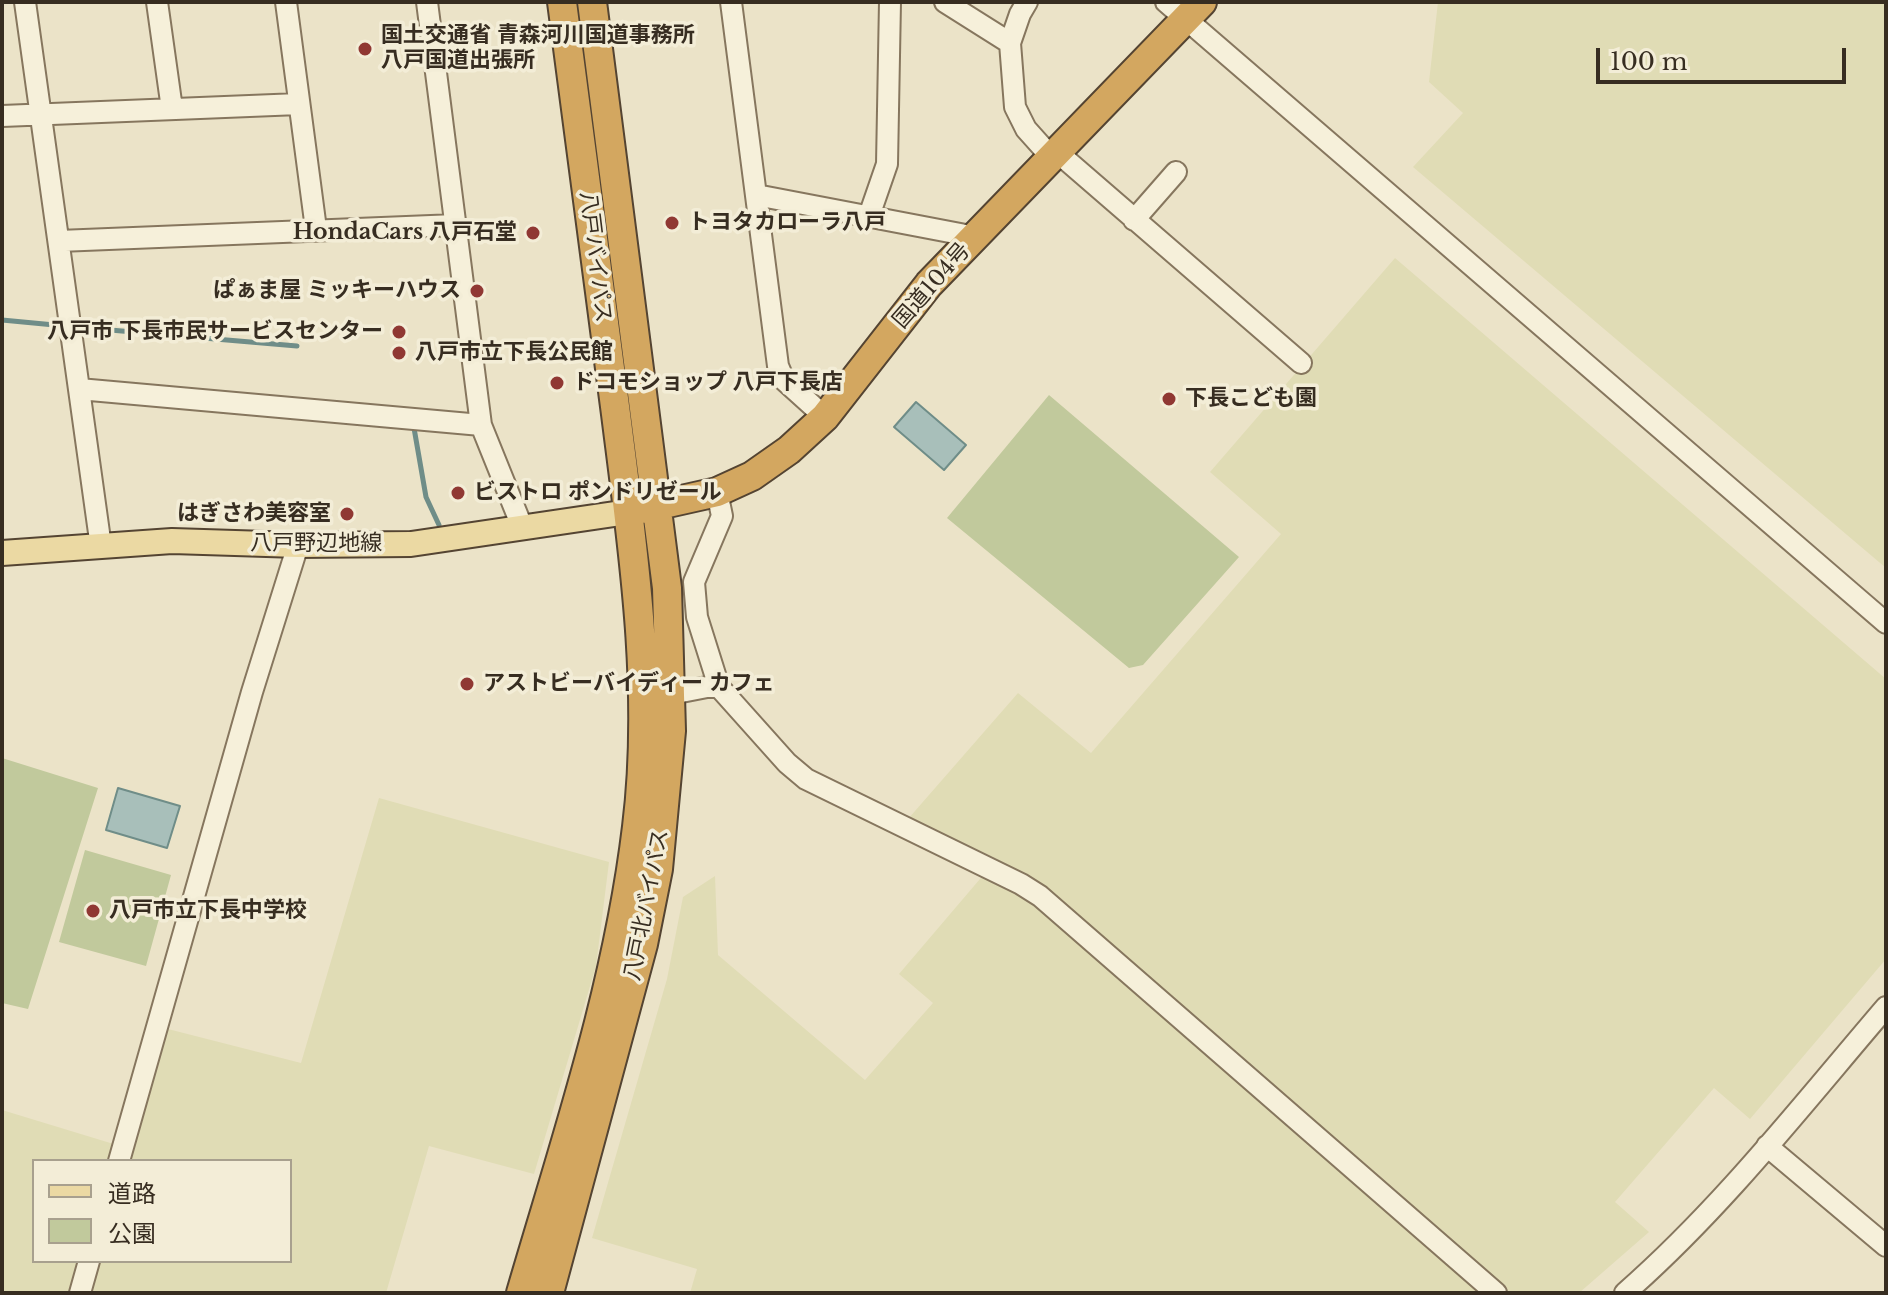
<!DOCTYPE html>
<meta charset="utf-8">
<style>
body{margin:0}
#map{position:relative;width:1888px;height:1295px;overflow:hidden;background:#ebe3c8;font-family:"Libre Baskerville","Noto Sans JP",serif}
canvas{display:block}
.frame{position:absolute;inset:0;border:4px solid #372d21;pointer-events:none}
.legend{position:absolute;left:32px;top:1159px;width:260px;height:104px;box-sizing:border-box;background:#f3edd7;border:2px solid #a8a08e;margin:0;padding:10px 14px;list-style:none;font-size:24px;color:#372d21}
.legend li{display:flex;align-items:center;gap:16px;height:40px}
.legend b{width:40px;border:2px solid #a8a08e}
.scale{position:absolute;left:1596px;top:48px;width:250px;height:36px;box-sizing:border-box;border:4px solid #372d21;border-top:0;padding-left:10px;font-size:24px;line-height:28px;white-space:nowrap;color:#372d21;-webkit-text-stroke:6px #f3edd7;paint-order:stroke}
</style>
<div id="map">
<canvas width="1888" height="1295"></canvas>
<div class="frame"></div>
<ul class="legend">
<li><b style="height:10px;background:#ebd9a3"></b>道路</li>
<li><b style="height:22px;background:#c1c99c"></b>公園</li>
</ul>
<div class="scale">100 m</div>
</div>
<script>
const g = document.querySelector('canvas').getContext('2d');
g.lineJoin = 'round';
function paint(path, color) {
  g.fillStyle = color;
  g.fill(path, 'evenodd');
}
function stroke(path, color, width, dash) {
  g.strokeStyle = color;
  g.lineWidth = width;
  g.lineCap = dash ? 'butt' : 'round';
  g.setLineDash(dash || []);
  g.stroke(path);
}
function drawText(font, color, halo, rows, align = 'center') {
  g.font = font + ' "Libre Baskerville","Noto Sans JP",serif';
  g.lineWidth = 7;
  g.setLineDash([]);
  g.textBaseline = 'middle';
  g.strokeStyle = halo;
  g.fillStyle = color;
  for (const [text, x, y, turn = 0] of rows) {
    g.save();
    g.translate(x, y);
    g.rotate((+turn || 0) * Math.PI / 180);
    g.textAlign = isNaN(turn) ? turn : align;
    if (halo) g.strokeText(text, 0, 0);
    g.fillText(text, 0, 0);
    g.restore();
  }
}
paint(new Path2D(`
 M 1438,2 L 1886,2 L 1886,568 L 1413,167 L 1463,113 L 1429,82 Z
 M 1395,258 L 1886,679 L 1886,959 L 1750,1119 L 1714,1088 L 1615,1202 L 1649,1232 L 1579,1293 L 690,1293 L 697,1269 L 592,1238 L 667,979 L 683,897 L 715,876 L 718,955 L 865,1080 L 933,1003 L 899,974 L 997,859 L 908,819 L 1018,693 L 1091,753 L 1281,534 L 1210,472 Z
 M 379,798 L 609,862 L 596,966 L 534,1174 L 429,1146 L 386,1293 L 2,1293 L 2,1110 L 130,1149 L 164,1028 L 301,1063 ZM 34,1161 L 290,1161 L 290,1261 L 34,1261 Z`), '#e0dcb5');
paint(new Path2D(`
 M 1049,395 L 1239,557 L 1143,665 L 1129,668 L 947,518 Z
 M 2,758 L 98,788 L 28,1009 L 2,1003 Z
 M 85,850 L 171,875 L 146,966 L 59,942 Z`), '#c1c99c');
const water = new Path2D(`
 M 916,402 L 966,445 L 944,470 L 894,427 Z
 M 118,788 L 180,806 L 167,848 L 106,830 Z`);
paint(water, '#a8bfba');
stroke(water, '#6f8d88', 2);
stroke(new Path2D(`
 M 2,320 L 65,326
 M 75,327 L 297,346
 M 414,428 L 426,497 L 439,525`), '#6f8d88', 5);
const minor = new Path2D(`
 M 25,2 L 101,547
 M 157,2 L 172,109
 M 286,2 L 316,229
 M 427,2 L 481,425 L 523,529
 M 731,2 L 778,366 L 784,380 L 825,417
 M 945,2 L 1010,43
 M 1027,2 L 1020,14 L 1010,43 L 1015,107 L 1026,129 L 1052,158
 M 1166,2 L 1886,623
 M 2,116 L 299,104
 M 1057,152 L 1301,363
 M 756,195 L 976,237
 M 869,216 L 887,164 L 890,2
 M 1134,220 L 1176,172
 M 59,241 L 456,225
 M 79,389 L 481,425
 M 717,492 L 722,516 L 694,582 L 697,617 L 719,687
 M 671,694 L 707,687 L 719,687 L 787,763 L 806,779 L 1021,884 L 1040,896 L 1496,1293
 M 1767,1146 L 1886,1246
 M 119,1161 L 252,692 L 298,545
 M 80,1293 L 89,1261
 M 1625,1293 C 1722,1208 1802,1105 1886,1007`);
const major = new Path2D(`
 M 2,553 L 172,541 L 298,545 L 411,544 L 628,512`);
const highway = new Path2D(`
 M 641,509 L 717,492 L 752,476 L 789,450 L 825,417 L 929,284 L 1202,2
 M 521,1293 C 566,1139 618,986 637,827 C 654,690 633,549 616,414 C 598,276 580,139 562,2
 M 549,1293 L 643,944 L 658,869 L 671,731 L 667,588 L 592,2`);
stroke(minor, '#86765e', 24);
stroke(major, '#544432', 28);
stroke(highway, '#544432', 32);
stroke(minor, '#f6f0da', 20);
stroke(major, '#ebd9a3', 24);
stroke(highway, '#d3a760', 28);
for (const [x, y, r, color] of [
 [365,49,8,"#903833"],
 [672,223,8,"#903833"],
 [533,233,8,"#903833"],
 [477,291,8,"#903833"],
 [399,332,8,"#903833"],
 [399,353,8,"#903833"],
 [557,383,8,"#903833"],
 [1169,399,8,"#903833"],
 [458,493,8,"#903833"],
 [347,514,8,"#903833"],
 [467,684,8,"#903833"],
 [93,911,8,"#903833"]
]) {
  const dot = new Path2D();
  dot.arc(x, y, r, 0, 2 * Math.PI);
  g.fillStyle = color;
  g.fill(dot);
  stroke(dot, '#f3edd7', 3);
}
drawText('bold 22px', '#372d21', '#f3edd7', [
 ["国土交通省 青森河川国道事務所",381,36],
 ["八戸国道出張所",381,61],
 ["トヨタカローラ八戸",688,223],
 ["HondaCars 八戸石堂",517,233,"right"],
 ["ぱぁま屋 ミッキーハウス",461,291,"right"],
 ["八戸市 下長市民サービスセンター",383,332,"right"],
 ["八戸市立下長公民館",415,353],
 ["ドコモショップ 八戸下長店",573,383],
 ["下長こども園",1185,399],
 ["ビストロ ポンドリゼール",474,493],
 ["はぎさわ美容室",331,514,"right"],
 ["アストビーバイディー カフェ",483,684],
 ["八戸市立下長中学校",109,911]
], 'left');
drawText('22px', '#372d21', '#f3edd7', [
 ["八戸バイパス",595,257,83],
 ["国道104号",932,286,-49],
 ["八戸野辺地線",316,544],
 ["八戸北バイパス",647,905,-79]
]);
</script>
